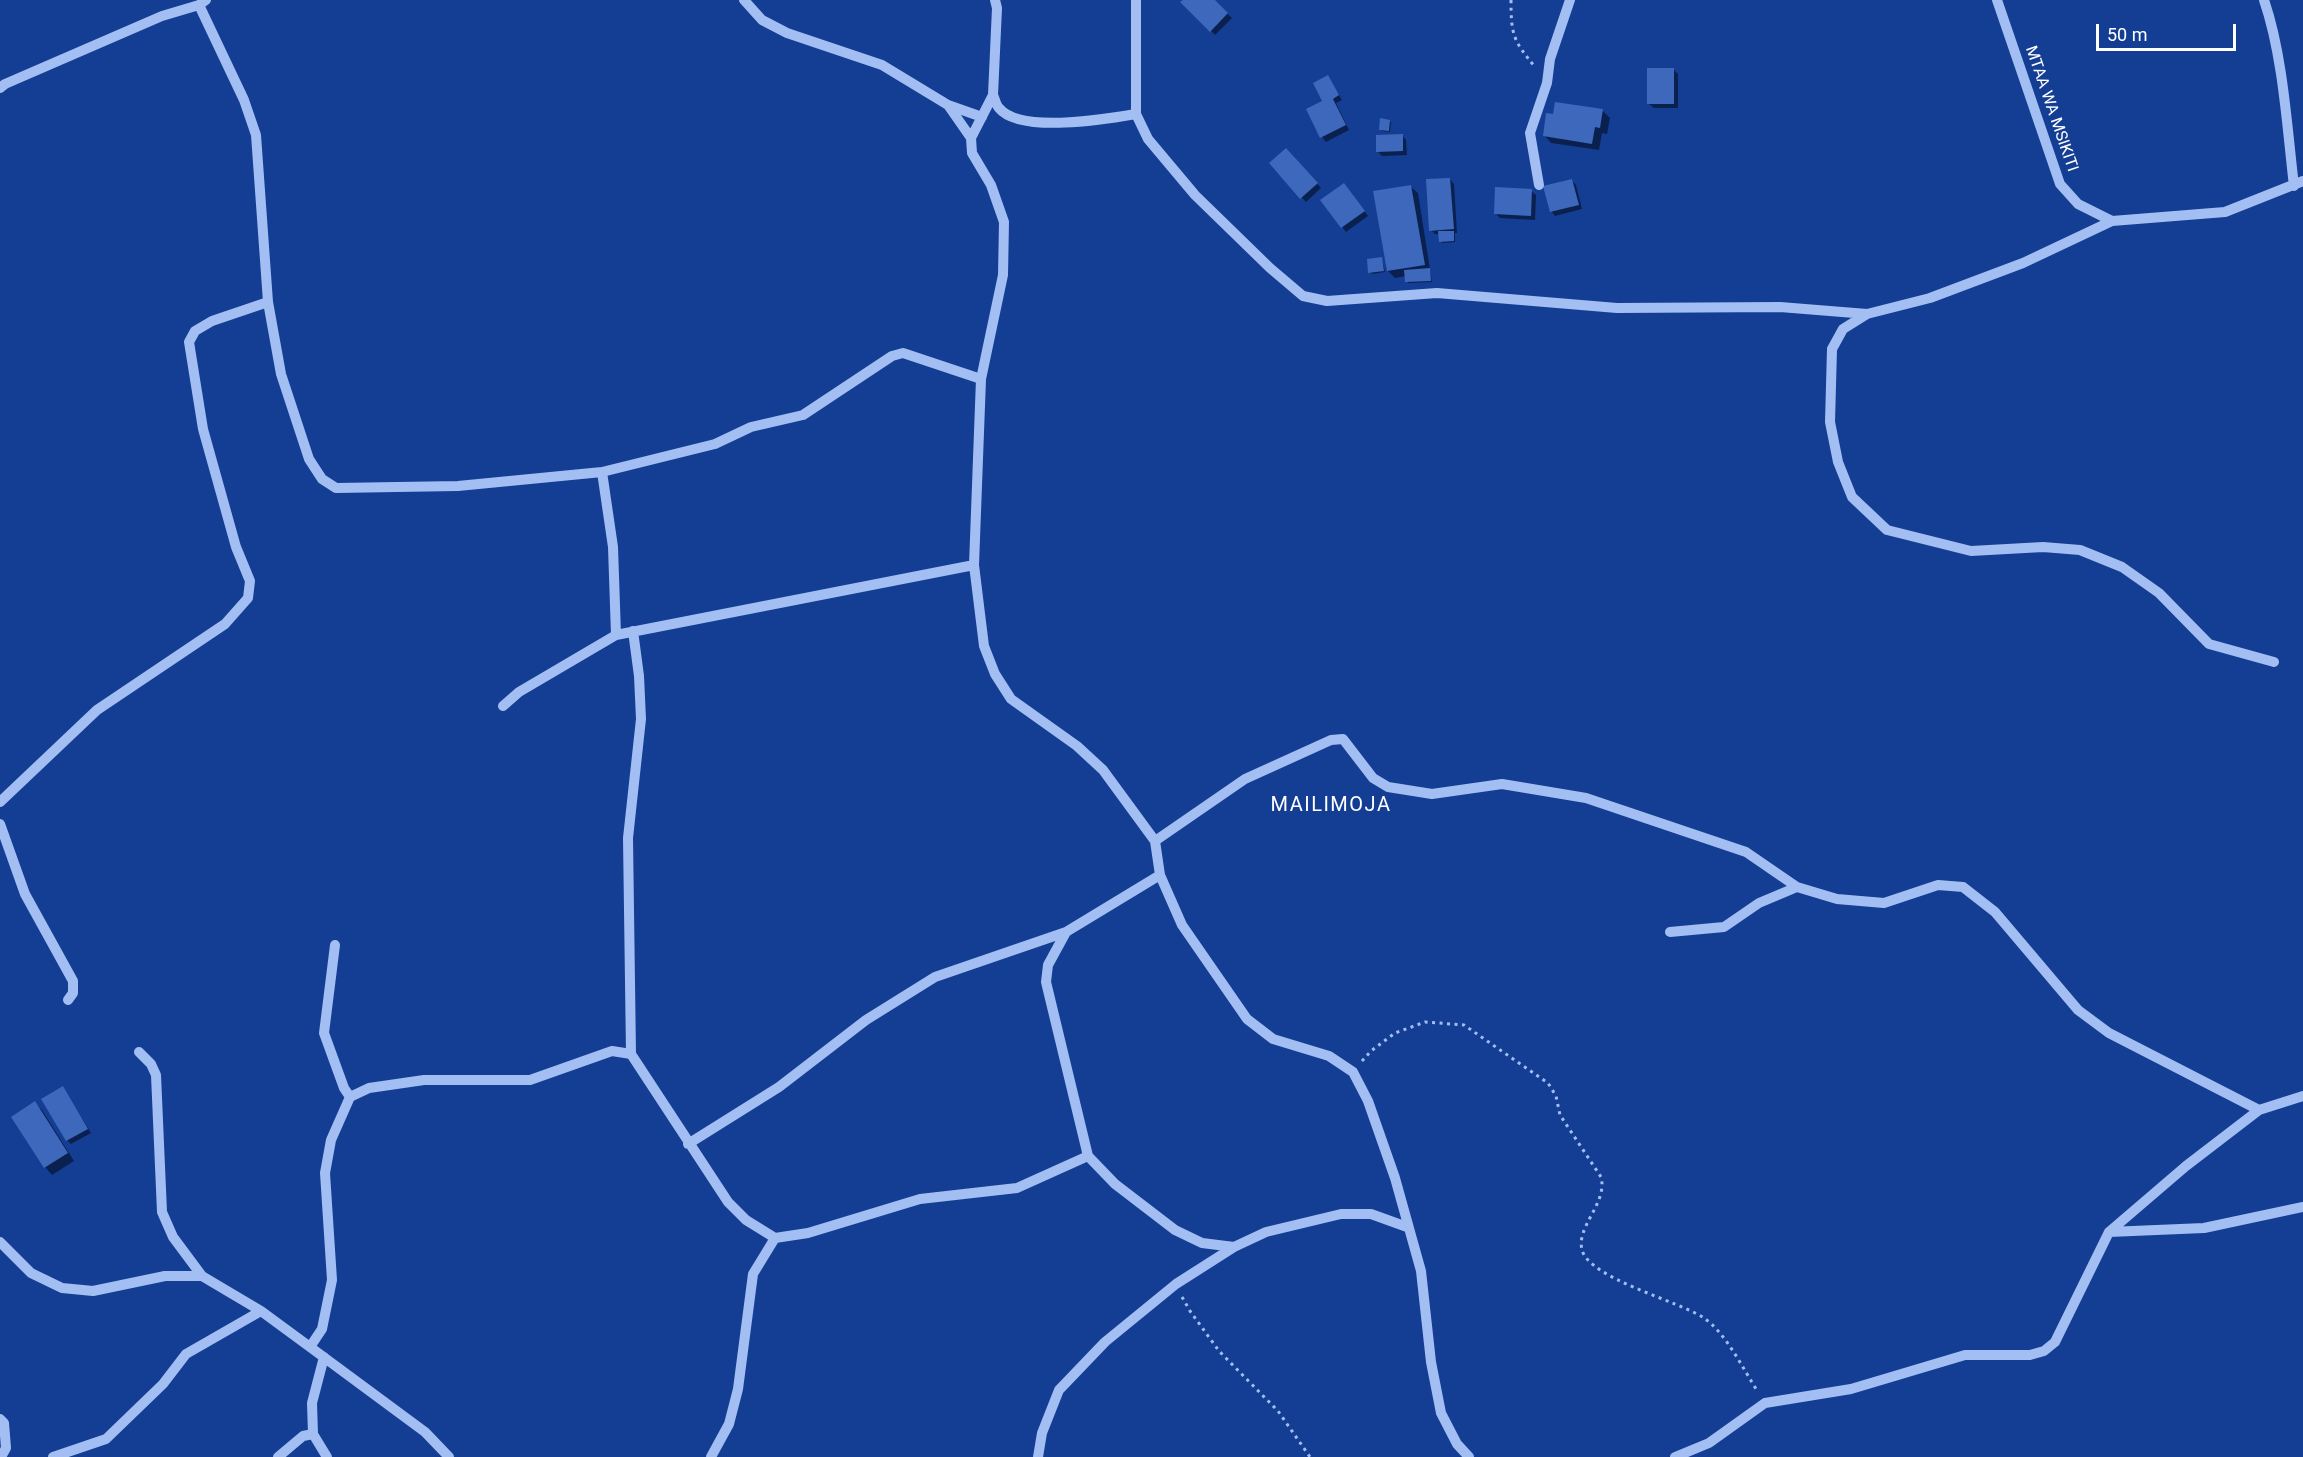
<!DOCTYPE html>
<style>
body{margin:0}
#map{position:relative;width:2303px;height:1457px;overflow:hidden;background:#143e94;font-family:Roboto,sans-serif}
canvas{display:block}
.scale{position:absolute;left:2096px;top:24px;width:140px;height:27px;box-sizing:border-box;border:3px solid #fff;border-top:0;padding-left:8px;font-size:18px;line-height:21px;white-space:nowrap;color:#fff;-webkit-text-stroke:4px #143e94;paint-order:stroke}
</style>
<div id="map">
<canvas width="2303" height="1457"></canvas>
<div class="scale">50 m</div>
</div>
<script>
const g = document.querySelector('canvas').getContext('2d');
g.lineJoin = 'round';
function paint(path, color) {
  g.fillStyle = color;
  g.fill(path, 'evenodd');
}
function stroke(path, color, width, dash) {
  g.strokeStyle = color;
  g.lineWidth = width;
  g.lineCap = dash ? 'butt' : 'round';
  g.setLineDash(dash || []);
  g.stroke(path);
}
function drawText(font, color, halo, rows, align = 'center') {
  g.font = font + ' Roboto,sans-serif';
  g.lineWidth = 6;
  g.setLineDash([]);
  g.textBaseline = 'middle';
  g.strokeStyle = halo;
  g.fillStyle = color;
  for (const [text, x, y, turn = 0] of rows) {
    g.save();
    g.translate(x, y);
    g.rotate((+turn || 0) * Math.PI / 180);
    g.textAlign = isNaN(turn) ? turn : align;
    if (halo) g.strokeText(text, 0, 0);
    g.fillText(text, 0, 0);
    g.restore();
  }
}
paint(new Path2D(`
 M 1185,0 L 1213,0 L 1232,18 L 1215,35 L 1182,2 Z
 M 1674,70 L 1678,74 L 1678,108 L 1654,108 L 1649,104 Z
 M 1328,77 L 1342,100 L 1336,103 L 1349,130 L 1326,142 L 1322,137 Z
 M 1603,111 L 1610,118 L 1607,134 L 1602,133 L 1599,150 L 1551,143 L 1544,135 Z
 M 1390,121 L 1391,123 L 1390,132 L 1382,131 L 1380,130 Z
 M 1402,135 L 1406,140 L 1407,155 L 1382,156 L 1378,152 Z
 M 1291,154 L 1321,188 L 1306,202 L 1271,164 Z
 M 1450,179 L 1454,184 L 1457,233 L 1455,233 L 1455,242 L 1442,243 L 1440,234 L 1435,234 L 1431,230 Z
 M 1572,181 L 1576,185 L 1582,209 L 1555,216 L 1551,211 Z
 M 1410,186 L 1418,193 L 1432,282 L 1408,283 L 1406,276 L 1395,278 L 1388,271 Z
 M 1348,189 L 1368,216 L 1346,232 L 1322,201 Z
 M 1531,191 L 1536,195 L 1535,220 L 1500,218 L 1496,214 Z
 M 1382,259 L 1385,272 L 1372,274 L 1370,272 Z
 M 63,1088 L 91,1133 L 71,1144 L 67,1140 Z
 M 35,1103 L 42,1110 L 74,1161 L 52,1175 L 45,1167 L 13,1117 Z`), '#0007');
paint(new Path2D(`
 M 1183,0 L 1215,0 L 1228,13 L 1210,32 L 1180,2 Z
 M 1647,68 L 1674,68 L 1674,104 L 1647,104 Z
 M 1328,75 L 1339,95 L 1333,99 L 1346,125 L 1320,138 L 1306,109 L 1322,101 L 1313,83 Z
 M 1555,102 L 1603,109 L 1600,128 L 1595,127 L 1592,144 L 1543,136 L 1546,113 L 1553,114 Z
 M 1380,118 L 1390,120 L 1389,131 L 1379,130 Z
 M 1403,134 L 1403,151 L 1376,152 L 1376,135 Z
 M 1286,148 L 1318,183 L 1300,199 L 1269,163 Z
 M 1450,178 L 1454,229 L 1429,231 L 1426,179 Z
 M 1572,179 L 1579,205 L 1550,212 L 1543,186 Z
 M 1344,183 L 1365,211 L 1341,228 L 1320,200 Z
 M 1411,185 L 1425,265 L 1387,271 L 1373,191 Z
 M 1495,187 L 1532,189 L 1531,216 L 1494,214 Z
 M 1438,231 L 1454,231 L 1454,241 L 1439,242 Z
 M 1382,257 L 1384,271 L 1368,273 L 1367,259 Z
 M 1430,268 L 1431,281 L 1405,282 L 1404,270 Z
 M 63,1086 L 88,1129 L 66,1141 L 41,1099 Z
 M 35,1101 L 68,1153 L 44,1168 L 11,1117 Z`), '#3d68bc');
stroke(new Path2D(`
 M 1511,0 C 1511,35 1513,40 1535,67
 M 1362,1061 L 1371,1051 L 1395,1033 L 1425,1022 L 1464,1025 L 1548,1083 L 1556,1096 L 1560,1115 L 1601,1177 C 1608,1203 1576,1226 1582,1250 C 1590,1279 1679,1301 1704,1318 C 1726,1333 1743,1369 1758,1392
 M 1182,1297 L 1190,1311 L 1219,1351 L 1278,1411 L 1310,1457`), '#a3bef2', 3, [3, 4.5]);
stroke(new Path2D(`
 M 744,0 L 762,20 L 787,33 L 882,65 L 948,105 L 982,117
 M 995,0 L 997,8 L 993,95 C 995,99 996,105 999,108 C 1020,134 1107,119 1136,114
 M 1136,0 L 1136,114 L 1148,139 L 1195,195 L 1270,268 L 1303,296 L 1327,301 L 1437,293 L 1617,308 L 1780,307 L 1867,314 L 1930,298 L 2023,263 L 2112,221
 M 1997,0 L 2060,184 L 2078,204 L 2112,221 L 2225,212 L 2303,181
 M 2264,0 C 2283,55 2287,127 2294,186
 M 199,5 L 244,100 L 256,135 L 268,302 L 281,374 L 309,459 L 322,479 L 336,488 L 458,486 L 602,472 L 715,444 L 751,427 L 803,415 L 892,356 L 903,353 L 981,379
 M 0,88 L 5,84 L 162,16 L 199,5 L 206,0
 M 993,95 L 971,138 L 972,153 L 991,185 L 1004,222 L 1003,275 L 981,379 L 974,565 L 984,646 L 995,674 L 1011,699 L 1077,746 L 1103,770 L 1155,841 L 1160,875 L 1182,925 L 1247,1019 L 1273,1039 L 1329,1056 L 1353,1072 L 1368,1101 L 1395,1178 L 1421,1271 L 1431,1362 L 1441,1413 L 1457,1444 L 1469,1457
 M 948,105 L 971,138
 M 1539,185 L 1530,133 L 1547,83 L 1550,59 L 1570,0
 M 1867,314 L 1843,329 L 1832,349 L 1830,422 L 1838,462 L 1852,497 L 1887,530 L 1971,551 L 2043,547 L 2080,550 L 2122,567 L 2159,593 L 2209,644 L 2274,662
 M 602,472 L 613,547 L 616,635
 M 503,706 L 519,692 L 616,635 L 974,565
 M 0,802 L 97,710 L 225,624 L 248,598 L 250,581 L 236,547 L 203,429 L 189,342 L 195,331 L 212,321 L 268,302
 M 0,824 L 25,894 L 73,981 L 73,993 L 68,1000
 M 1155,841 L 1245,779 L 1331,740 L 1343,739 L 1373,778 L 1388,787 L 1432,794 L 1502,784 L 1586,798 L 1746,852 L 1797,887 L 1837,899 L 1884,903 L 1938,885 L 1963,887 L 1995,912 L 2078,1010 L 2109,1033 L 2259,1110
 M 1160,875 L 1066,932 L 1048,965 L 1046,982 L 1088,1156 L 1115,1184 L 1175,1230 L 1202,1243 L 1234,1247
 M 1670,932 L 1724,927 L 1759,903 L 1797,887
 M 335,945 L 324,1033 L 344,1088 L 350,1097
 M 139,1052 L 151,1064 L 156,1075 L 162,1212 L 173,1237 L 202,1276
 M 631,1054 L 628,838 L 641,719 L 639,676 L 633,631
 M 688,1144 L 779,1087 L 866,1020 L 935,977 L 1066,932
 M 2109,1232 L 2204,1228 L 2303,1207
 M 0,1242 L 31,1273 L 62,1288 L 93,1291 L 165,1276 L 202,1276 L 261,1311 L 310,1347 L 425,1432 L 449,1457
 M 310,1347 L 322,1329 L 332,1280 L 325,1173 L 331,1140 L 350,1097 L 369,1088 L 424,1080 L 530,1080 L 612,1051 L 631,1054 L 728,1202 L 746,1220 L 775,1238 L 808,1233 L 920,1199 L 1017,1188 L 1088,1156
 M 324,1357 L 312,1403 L 313,1434 L 327,1457
 M 0,1419 L 4,1423 L 6,1448 L 1,1457
 M 53,1457 L 106,1439 L 163,1384 L 186,1354 L 261,1311
 M 278,1457 L 303,1436 L 313,1434
 M 711,1457 L 729,1424 L 738,1389 L 753,1274 L 775,1238
 M 1038,1457 L 1042,1433 L 1059,1390 L 1105,1342 L 1176,1284 L 1234,1247 L 1266,1232 L 1341,1214 L 1371,1214 L 1407,1227
 M 1675,1457 L 1709,1443 L 1765,1403 L 1851,1389 L 1965,1355 L 2030,1355 L 2044,1351 L 2055,1342 L 2109,1232 L 2186,1166 L 2259,1110 L 2303,1096`), '#a3bef2', 10);
drawText('16px', '#fff', '#143e94', [
 ["MTAA WA MSIKITI",2051,109,71]
]);
g.letterSpacing = '1.5px';
drawText('20px', '#fff', '#143e94', [
 ["MAILIMOJA",1331,806]
]);
g.letterSpacing = '0px';
</script>
